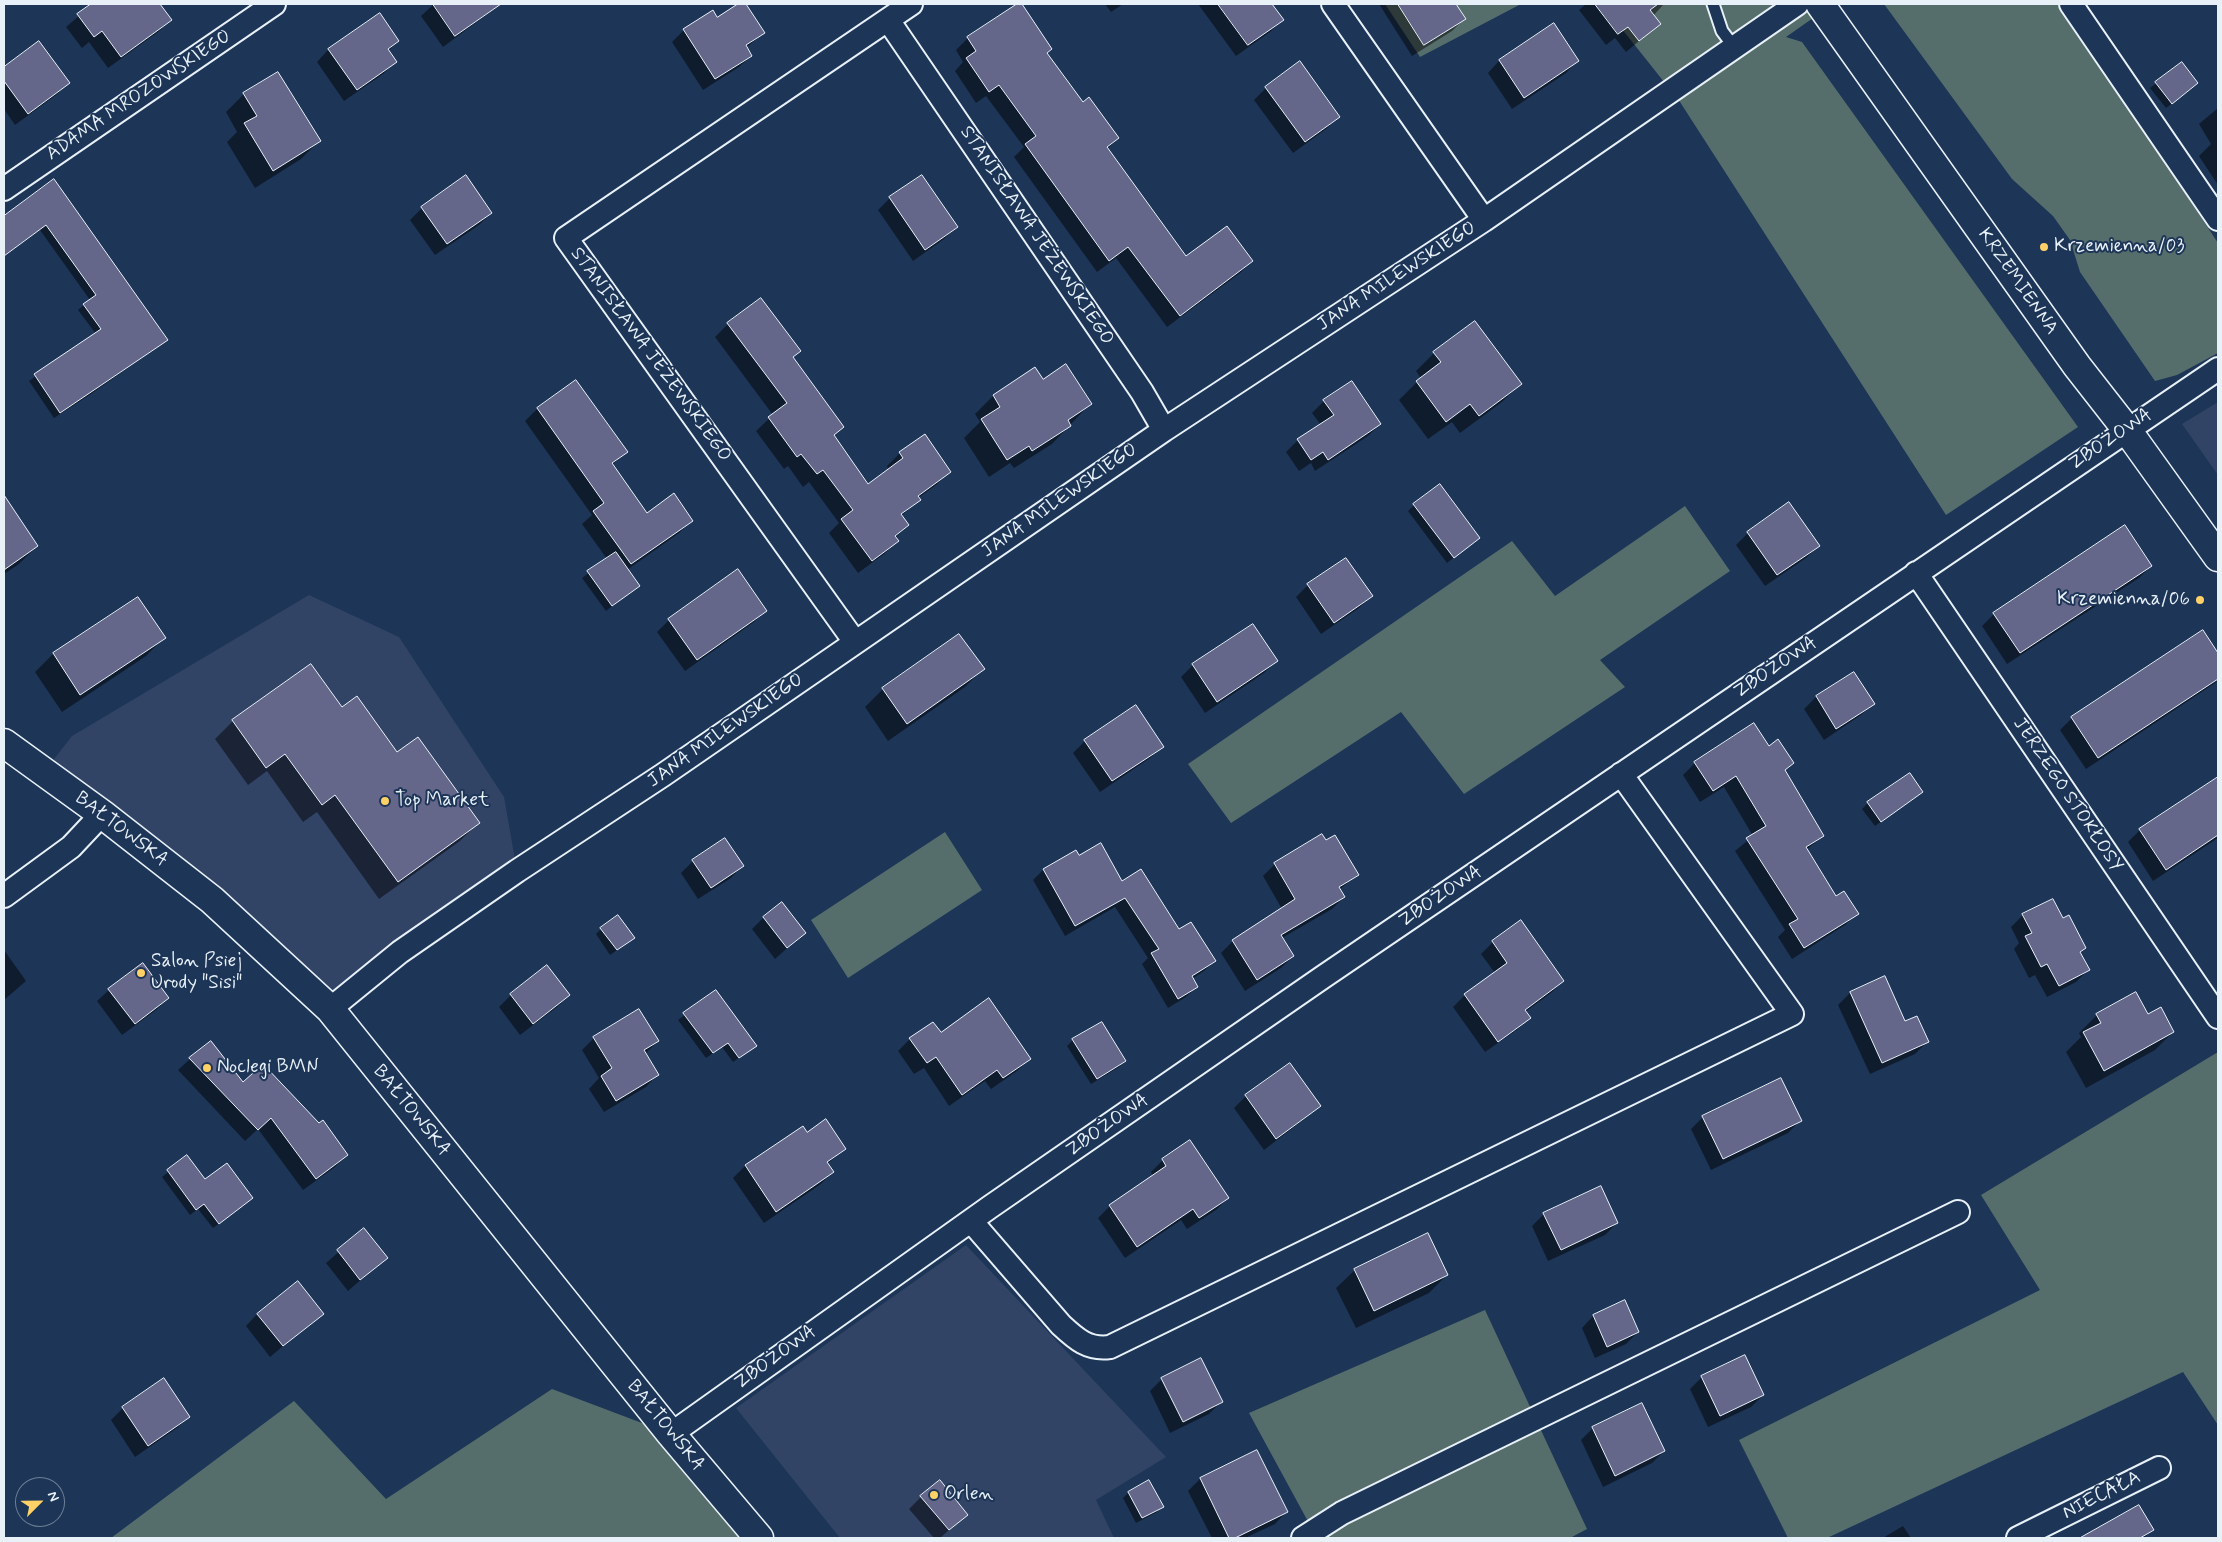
<!DOCTYPE html>
<meta charset="utf-8">
<style>
body{margin:0}
#map{position:relative;width:2222px;height:1542px;overflow:hidden;background:#1d3557;font-family:Mynerve,sans-serif}
canvas{display:block}
.frame{position:absolute;inset:0;border:5px solid #e8f1f8;pointer-events:none}
.north{position:absolute;left:15px;top:1477px;width:50px;height:50px;box-sizing:border-box;background:#1d3557;border:1px solid #6e8097;border-radius:50%;rotate:67deg;font-size:14px;font-weight:700;line-height:20px;text-align:center;color:#e8f1f8}
.north::after{content:'';display:block;margin:auto;width:18px;height:22px;background:#ffd166;clip-path:polygon(50% 0,100% 100%,50% 72%,0 100%)}
</style>
<div id="map">
<canvas width="2222" height="1542"></canvas>
<div class="frame"></div>
<div class="north">N</div>
</div>
<script>
const g = document.querySelector('canvas').getContext('2d');
g.lineJoin = 'round';
function paint(path, color) {
  g.fillStyle = color;
  g.fill(path, 'evenodd');
}
function stroke(path, color, width, dash) {
  g.strokeStyle = color;
  g.lineWidth = width;
  g.lineCap = dash ? 'butt' : 'round';
  g.setLineDash(dash || []);
  g.stroke(path);
}
function drawText(font, color, halo, rows, align = 'center') {
  g.font = font + ' Mynerve,sans-serif';
  g.lineWidth = 4;
  g.setLineDash([]);
  g.textBaseline = 'middle';
  g.strokeStyle = halo;
  g.fillStyle = color;
  for (const [text, x, y, turn = 0] of rows) {
    g.save();
    g.translate(x, y);
    g.rotate((+turn || 0) * Math.PI / 180);
    g.textAlign = isNaN(turn) ? turn : align;
    if (halo) g.strokeText(text, 0, 0);
    g.fillText(text, 0, 0);
    g.restore();
  }
}
paint(new Path2D(`
 M 2218,402 L 2218,475 L 2182,424 Z
 M 309,595 L 399,637 L 504,797 L 517,871 L 330,1009 L 44,772 L 72,736 Z
 M 966,1245 L 1166,1457 L 1096,1500 L 1114,1538 L 840,1538 L 736,1408 Z`), '#324466');
paint(new Path2D(`
 M 1385,4 L 1521,4 L 1420,57 Z
 M 1602,4 L 1833,4 L 1786,37 L 1802,42 L 2078,427 L 1946,515 L 1680,102 Z
 M 1884,4 L 2060,4 L 2218,243 L 2218,353 L 2177,375 L 2155,381 L 2080,272 L 2070,240 L 2053,216 L 2012,179 Z
 M 1685,506 L 1730,571 L 1600,660 L 1625,687 L 1464,794 L 1401,712 L 1231,823 L 1188,764 L 1512,541 L 1555,596 Z
 M 945,832 L 982,890 L 848,978 L 811,920 Z
 M 2218,1052 L 2218,1425 L 2183,1372 L 1827,1538 L 1788,1538 L 1739,1440 L 2040,1290 L 1981,1195 Z
 M 1485,1310 L 1587,1529 L 1570,1538 L 1317,1538 L 1249,1413 Z
 M 552,1389 L 671,1434 L 759,1538 L 111,1538 L 294,1401 L 386,1499 Z`), '#566e6b');
paint(new Path2D(`
 M 93,4 L 158,4 L 170,20 L 158,32 L 108,68 L 89,42 L 82,48 L 66,27 Z
 M 434,4 L 501,4 L 443,47 L 421,16 Z
 M 740,4 L 745,4 L 763,33 L 746,48 L 751,56 L 739,67 L 703,90 L 672,42 L 684,30 L 716,18 Z
 M 1020,4 L 1051,49 L 1046,54 L 1082,104 L 1118,138 L 1107,149 L 1186,258 L 1252,261 L 1240,273 L 1167,327 L 1116,258 L 1097,272 L 1014,157 L 1024,147 L 986,96 L 976,103 L 955,71 L 963,62 L 956,50 L 968,38 Z
 M 1105,4 L 1123,4 L 1111,12 Z
 M 1198,4 L 1271,4 L 1282,20 L 1270,32 L 1236,56 Z
 M 1379,4 L 1454,4 L 1464,19 L 1452,31 L 1412,56 Z
 M 1586,4 L 1662,4 L 1663,5 L 1653,16 L 1659,24 L 1626,52 L 1615,38 L 1606,45 L 1579,10 Z
 M 379,15 L 398,41 L 388,51 L 395,62 L 383,74 L 344,101 L 317,62 L 328,50 Z
 M 39,43 L 68,83 L 56,95 L 15,125 L 4,109 L 4,69 Z
 M 1499,61 L 1577,61 L 1566,73 L 1512,109 L 1488,73 Z
 M 2182,64 L 2191,89 L 2166,108 L 2150,88 Z
 M 277,73 L 319,141 L 301,159 L 255,188 L 227,142 L 237,132 L 226,112 L 244,94 Z
 M 1266,88 L 1338,117 L 1326,129 L 1293,153 L 1254,100 Z
 M 2218,108 L 2218,185 L 2199,156 L 2211,144 L 2199,124 Z
 M 921,176 L 956,227 L 944,239 L 913,261 L 878,210 L 890,198 Z
 M 54,181 L 167,340 L 91,394 L 54,418 L 29,381 L 96,334 L 78,310 L 90,300 L 40,230 L 4,256 L 4,217 Z
 M 422,208 L 491,213 L 479,225 L 435,255 L 410,220 Z
 M 761,300 L 792,358 L 842,427 L 833,436 L 868,485 L 889,470 L 887,466 L 900,453 L 949,472 L 936,485 L 918,498 L 919,500 L 901,516 L 908,525 L 895,538 L 897,541 L 884,554 L 858,573 L 829,533 L 839,523 L 809,482 L 803,487 L 788,466 L 784,469 L 756,431 L 773,415 L 715,337 L 728,324 Z
 M 1434,353 L 1520,384 L 1502,402 L 1460,433 L 1452,422 L 1428,439 L 1399,400 L 1421,378 L 1416,371 Z
 M 1035,369 L 1042,381 L 1090,404 L 1052,444 L 1014,468 L 1010,463 L 989,477 L 964,438 L 980,422 L 975,414 L 993,396 Z
 M 576,382 L 626,452 L 612,465 L 646,515 L 691,521 L 679,533 L 627,570 L 638,586 L 606,611 L 582,578 L 607,559 L 582,524 L 592,515 L 525,421 L 537,409 Z
 M 1324,401 L 1380,424 L 1368,436 L 1315,471 L 1311,463 L 1299,471 L 1286,452 L 1298,440 L 1321,425 L 1312,413 Z
 M 1789,504 L 1818,546 L 1806,558 L 1765,586 L 1736,545 L 1748,533 Z
 M 1414,505 L 1479,538 L 1447,563 L 1408,511 Z
 M 10,506 L 37,546 L 19,564 L 4,574 L 4,511 Z
 M 2151,566 L 2139,578 L 2007,664 L 1982,626 L 1994,614 Z
 M 1308,585 L 1371,596 L 1359,608 L 1321,634 L 1296,597 Z
 M 137,598 L 164,638 L 146,656 L 62,712 L 35,672 L 53,654 Z
 M 766,610 L 754,622 L 685,671 L 657,632 L 669,620 Z
 M 2203,632 L 2218,655 L 2218,681 L 2086,769 L 2060,730 L 2072,718 Z
 M 959,636 L 983,669 L 965,687 L 888,741 L 865,707 L 883,689 Z
 M 1276,661 L 1264,673 L 1205,713 L 1181,677 L 1193,665 Z
 M 1854,673 L 1873,703 L 1861,715 L 1824,740 L 1804,709 L 1816,697 Z
 M 342,709 L 478,823 L 460,841 L 379,899 L 317,812 L 303,822 L 267,771 L 248,785 L 215,739 L 233,721 Z
 M 1085,741 L 1162,747 L 1150,758 L 1100,792 L 1073,753 Z
 M 1768,748 L 1793,763 L 1784,771 L 1823,836 L 1806,850 L 1836,898 L 1857,913 L 1845,925 L 1792,959 L 1778,937 L 1785,930 L 1735,851 L 1753,836 L 1724,787 L 1700,802 L 1683,775 L 1695,763 Z
 M 2218,778 L 2218,838 L 2153,881 L 2128,842 L 2140,830 Z
 M 1922,792 L 1875,826 L 1862,809 L 1868,803 Z
 M 1326,842 L 1358,874 L 1339,890 L 1344,897 L 1332,909 L 1282,938 L 1293,956 L 1281,968 L 1245,991 L 1221,953 L 1233,941 L 1282,909 L 1263,876 L 1275,864 Z
 M 1075,852 L 1079,857 L 1121,883 L 1214,961 L 1204,971 L 1192,979 L 1196,987 L 1186,997 L 1168,1008 L 1142,964 L 1148,958 L 1115,907 L 1065,936 L 1033,880 L 1043,870 Z
 M 693,861 L 742,866 L 731,878 L 698,899 L 681,873 Z
 M 2023,915 L 2062,920 L 2085,948 L 2080,953 L 2088,970 L 2076,982 L 2047,997 L 2035,975 L 2029,978 L 2014,949 L 2019,943 L 2011,927 Z
 M 763,918 L 804,933 L 775,959 L 752,929 Z
 M 601,929 L 627,943 L 610,955 L 596,934 Z
 M 1493,942 L 1563,981 L 1551,993 L 1525,1012 L 1529,1017 L 1518,1029 L 1485,1052 L 1453,1007 L 1465,995 L 1495,973 L 1481,954 Z
 M 4,950 L 26,981 L 4,1000 Z
 M 109,990 L 168,998 L 156,1010 L 122,1035 L 97,1001 Z
 M 716,992 L 755,1046 L 733,1062 L 722,1047 L 706,1058 L 678,1020 Z
 M 1850,993 L 1904,1023 L 1927,1042 L 1915,1054 L 1870,1074 L 1838,1005 Z
 M 511,995 L 569,995 L 557,1007 L 520,1035 L 499,1007 Z
 M 2097,1015 L 2148,1016 L 2173,1032 L 2155,1050 L 2086,1088 L 2066,1052 L 2081,1037 L 2079,1033 Z
 M 1101,1023 L 1124,1061 L 1119,1067 L 1091,1084 L 1067,1046 L 1073,1040 Z
 M 940,1034 L 1029,1059 L 1017,1071 L 991,1089 L 985,1081 L 949,1106 L 924,1068 L 914,1074 L 898,1051 L 910,1039 Z
 M 594,1038 L 658,1041 L 646,1053 L 657,1075 L 646,1087 L 604,1112 L 589,1089 L 599,1078 L 582,1050 Z
 M 190,1059 L 319,1125 L 347,1155 L 335,1167 L 303,1190 L 258,1129 L 245,1141 L 178,1070 Z
 M 1289,1065 L 1319,1105 L 1307,1117 L 1264,1150 L 1234,1108 L 1246,1096 Z
 M 1703,1117 L 1800,1121 L 1788,1133 L 1711,1170 L 1691,1129 Z
 M 802,1127 L 807,1134 L 845,1149 L 827,1164 L 832,1172 L 821,1184 L 764,1223 L 733,1178 L 745,1166 Z
 M 1190,1141 L 1228,1198 L 1216,1210 L 1187,1229 L 1181,1220 L 1125,1258 L 1098,1218 L 1110,1206 L 1153,1176 L 1151,1172 L 1163,1160 Z
 M 187,1157 L 205,1181 L 246,1203 L 213,1228 L 198,1209 L 190,1215 L 162,1177 Z
 M 1544,1214 L 1617,1223 L 1605,1235 L 1548,1261 L 1532,1226 Z
 M 364,1230 L 386,1258 L 348,1291 L 326,1263 Z
 M 1355,1270 L 1447,1275 L 1429,1293 L 1356,1328 L 1336,1288 Z
 M 322,1313 L 270,1357 L 246,1326 L 257,1314 Z
 M 1593,1316 L 1638,1332 L 1626,1344 L 1595,1358 L 1582,1328 Z
 M 1702,1377 L 1763,1395 L 1751,1407 L 1708,1427 L 1690,1389 Z
 M 1162,1379 L 1221,1402 L 1209,1414 L 1170,1433 L 1150,1391 Z
 M 163,1380 L 189,1416 L 177,1428 L 135,1457 L 111,1420 L 123,1408 Z
 M 1593,1428 L 1664,1451 L 1652,1463 L 1603,1487 L 1581,1440 Z
 M 1257,1451 L 1286,1512 L 1275,1524 L 1245,1538 L 1212,1538 L 1188,1491 L 1200,1479 Z
 M 1128,1493 L 1162,1506 L 1157,1512 L 1136,1523 L 1123,1498 Z
 M 921,1497 L 967,1514 L 940,1538 L 934,1538 L 909,1509 Z
 M 2139,1507 L 2152,1530 L 2144,1538 L 2079,1538 Z
 M 1903,1526 L 1911,1538 L 1884,1538 L 1886,1536 Z`), '#0007');
const building = new Path2D(`
 M 91,4 L 160,4 L 172,20 L 121,57 L 102,31 L 94,37 L 77,14 Z
 M 433,4 L 501,4 L 455,36 Z
 M 738,4 L 746,4 L 765,33 L 746,45 L 752,56 L 715,79 L 683,29 L 713,10 L 717,17 Z
 M 1017,4 L 1022,4 L 1052,49 L 1047,53 L 1083,102 L 1089,97 L 1119,138 L 1107,147 L 1186,256 L 1227,226 L 1253,261 L 1180,316 L 1128,247 L 1109,261 L 1025,144 L 1036,136 L 999,85 L 989,92 L 966,58 L 976,51 L 967,37 Z
 M 1218,4 L 1272,4 L 1284,20 L 1248,45 Z
 M 1398,4 L 1456,4 L 1466,19 L 1424,45 Z
 M 1595,4 L 1658,4 L 1650,10 L 1661,24 L 1639,41 L 1628,27 L 1618,34 Z
 M 380,13 L 399,41 L 388,49 L 397,62 L 357,90 L 328,49 Z
 M 1554,23 L 1579,61 L 1524,98 L 1499,60 Z
 M 39,41 L 70,83 L 28,114 L 4,81 L 4,67 Z
 M 1300,61 L 1340,117 L 1305,142 L 1265,87 Z
 M 2182,62 L 2198,83 L 2172,104 L 2155,82 Z
 M 278,72 L 321,141 L 273,171 L 244,123 L 257,116 L 243,93 Z
 M 466,175 L 492,213 L 447,244 L 421,207 Z
 M 922,175 L 958,227 L 925,250 L 889,197 Z
 M 54,179 L 168,340 L 60,413 L 34,374 L 101,329 L 83,304 L 96,295 L 46,225 L 4,256 L 4,216 Z
 M 761,298 L 801,351 L 793,357 L 844,427 L 834,435 L 868,484 L 903,458 L 899,452 L 925,434 L 951,472 L 918,496 L 921,500 L 901,514 L 909,525 L 895,536 L 899,541 L 872,561 L 841,519 L 853,510 L 823,470 L 817,474 L 801,454 L 797,457 L 768,417 L 787,403 L 727,323 Z
 M 1475,321 L 1522,384 L 1479,416 L 1470,404 L 1446,422 L 1416,381 L 1441,362 L 1433,352 Z
 M 1066,364 L 1092,404 L 1068,420 L 1071,426 L 1032,451 L 1029,446 L 1007,460 L 981,419 L 1000,407 L 993,395 L 1035,367 L 1043,379 Z
 M 576,380 L 628,452 L 612,463 L 647,513 L 674,493 L 693,521 L 631,564 L 593,511 L 604,503 L 537,408 Z
 M 1352,381 L 1381,424 L 1328,460 L 1323,452 L 1311,460 L 1297,439 L 1334,415 L 1323,400 Z
 M 1440,484 L 1480,538 L 1454,558 L 1413,504 Z
 M 4,495 L 38,546 L 4,570 Z
 M 1789,502 L 1820,546 L 1777,575 L 1747,532 Z
 M 2125,525 L 2152,566 L 2020,653 L 1993,613 Z
 M 616,552 L 640,586 L 612,606 L 587,571 Z
 M 1346,558 L 1373,596 L 1334,623 L 1307,584 Z
 M 738,569 L 767,611 L 697,660 L 668,619 Z
 M 138,597 L 166,638 L 80,695 L 53,653 Z
 M 1253,624 L 1278,661 L 1217,702 L 1192,664 Z
 M 2203,630 L 2218,653 L 2218,679 L 2098,758 L 2071,717 Z
 M 959,634 L 985,669 L 907,724 L 882,688 Z
 M 311,664 L 342,707 L 357,696 L 397,752 L 418,737 L 480,823 L 398,882 L 335,795 L 322,805 L 285,754 L 266,768 L 232,720 Z
 M 1854,672 L 1875,704 L 1836,729 L 1816,696 Z
 M 1136,705 L 1164,747 L 1112,781 L 1084,740 Z
 M 1754,723 L 1769,746 L 1778,739 L 1794,763 L 1785,770 L 1824,836 L 1806,847 L 1836,896 L 1844,891 L 1859,914 L 1804,948 L 1789,924 L 1798,919 L 1746,838 L 1766,826 L 1736,776 L 1713,791 L 1694,762 Z
 M 1910,773 L 1923,792 L 1881,822 L 1867,802 Z
 M 2218,777 L 2218,835 L 2166,870 L 2139,829 Z
 M 1322,834 L 1326,840 L 1335,835 L 1359,875 L 1339,887 L 1345,897 L 1281,935 L 1294,956 L 1257,980 L 1232,940 L 1295,899 L 1274,863 Z
 M 725,838 L 744,866 L 711,888 L 692,860 Z
 M 1101,843 L 1122,881 L 1141,869 L 1179,929 L 1191,922 L 1216,961 L 1192,976 L 1198,987 L 1178,999 L 1151,953 L 1159,949 L 1125,898 L 1075,926 L 1043,869 L 1076,850 L 1079,855 Z
 M 2053,899 L 2063,918 L 2069,915 L 2086,948 L 2080,952 L 2090,970 L 2059,986 L 2047,964 L 2041,967 L 2025,936 L 2032,933 L 2022,914 Z
 M 782,902 L 806,933 L 787,948 L 763,917 Z
 M 618,915 L 635,938 L 617,950 L 600,928 Z
 M 1521,920 L 1564,981 L 1525,1010 L 1531,1018 L 1498,1042 L 1464,994 L 1507,963 L 1492,941 Z
 M 143,963 L 169,998 L 135,1024 L 108,989 Z
 M 547,965 L 570,995 L 533,1024 L 510,994 Z
 M 1885,976 L 1905,1021 L 1917,1016 L 1929,1042 L 1882,1063 L 1850,992 Z
 M 716,990 L 757,1046 L 739,1058 L 728,1043 L 713,1053 L 683,1013 Z
 M 2136,992 L 2148,1014 L 2161,1007 L 2174,1032 L 2104,1071 L 2083,1032 L 2101,1023 L 2096,1014 Z
 M 989,998 L 1031,1059 L 1003,1078 L 997,1070 L 962,1095 L 936,1057 L 927,1063 L 909,1038 L 933,1022 L 941,1032 Z
 M 639,1009 L 659,1041 L 644,1050 L 659,1075 L 616,1101 L 601,1076 L 612,1068 L 593,1037 Z
 M 1102,1022 L 1126,1061 L 1097,1079 L 1072,1039 Z
 M 211,1041 L 243,1082 L 263,1064 L 319,1123 L 323,1120 L 348,1155 L 316,1179 L 271,1118 L 258,1130 L 189,1058 Z
 M 1290,1063 L 1321,1106 L 1276,1139 L 1245,1095 Z
 M 1781,1078 L 1802,1121 L 1723,1159 L 1702,1116 Z
 M 826,1119 L 846,1149 L 827,1162 L 834,1172 L 776,1212 L 745,1165 L 803,1126 L 807,1132 Z
 M 1190,1140 L 1229,1198 L 1199,1218 L 1193,1209 L 1137,1247 L 1109,1205 L 1166,1166 L 1162,1159 Z
 M 187,1155 L 205,1179 L 227,1163 L 253,1198 L 219,1224 L 204,1204 L 196,1210 L 167,1170 Z
 M 1601,1186 L 1618,1223 L 1561,1250 L 1543,1213 Z
 M 364,1228 L 388,1258 L 360,1280 L 337,1250 Z
 M 1428,1233 L 1448,1275 L 1374,1311 L 1354,1269 Z
 M 298,1281 L 324,1314 L 283,1346 L 257,1314 Z
 M 1625,1300 L 1639,1332 L 1607,1347 L 1593,1315 Z
 M 1745,1355 L 1764,1395 L 1720,1416 L 1701,1376 Z
 M 1201,1358 L 1223,1402 L 1183,1422 L 1161,1378 Z
 M 164,1378 L 190,1417 L 148,1446 L 122,1407 Z
 M 1642,1403 L 1665,1451 L 1615,1476 L 1592,1427 Z
 M 1257,1450 L 1288,1512 L 1235,1538 L 1229,1538 L 1200,1478 Z
 M 940,1480 L 968,1515 L 949,1530 L 920,1496 Z
 M 1149,1480 L 1164,1507 L 1142,1518 L 1128,1492 Z
 M 2139,1505 L 2154,1530 L 2140,1538 L 2080,1538 Z`);
paint(building, '#64668a');
stroke(building, '#e8f1f8', 1);
const lane = new Path2D(`
 M 1713,4 L 1722,31 L 1734,47`);
const street = new Path2D(`
 M 1333,4 L 1484,220
 M 2071,4 L 2218,219
 M 888,20 L 1142,392 L 1164,430
 M 4,189 L 274,4
 M 1916,573 L 2218,1017
 M 855,642 L 566,238 L 911,4
 M 4,896 L 71,847 L 102,814
 M 330,1009 L 400,952 L 517,871 L 663,775 L 1164,430 L 1484,220 L 1797,4
 M 971,1221 L 1061,1325 C 1076,1339 1088,1350 1110,1347 L 1792,1014 L 1621,774
 M 671,1434 L 990,1207 L 1323,977 L 2218,369
 M 1303,1538 L 1342,1513 L 1958,1212
 M 2018,1538 L 2159,1468`);
const secondary = new Path2D(`
 M 1820,4 L 2077,366 L 2127,430 L 2218,557
 M 4,743 L 102,814 L 212,900 L 330,1009 L 671,1434 L 759,1538`);
stroke(lane, '#e8f1f8', 15);
stroke(street, '#e8f1f8', 26);
stroke(secondary, '#e8f1f8', 31);
stroke(lane, '#1d3557', 11);
stroke(street, '#1d3557', 22);
stroke(secondary, '#1d3557', 28);
for (const [x, y, r, color] of [
 [2044,247,5,"#ffd166"],
 [2200,600,5,"#ffd166"],
 [385,801,5,"#ffd166"],
 [141,973,5,"#ffd166"],
 [207,1068,5,"#ffd166"],
 [934,1495,5,"#ffd166"]
]) {
  const dot = new Path2D();
  dot.arc(x, y, r, 0, 2 * Math.PI);
  g.fillStyle = color;
  g.fill(dot);
  stroke(dot, '#1d3557', 2);
}
drawText('19px', '#e8f1f8', '#1d3557', [
 ["ADAMA MROZOWSKIEGO",139,96,-34],
 ["STANISŁAWA JEŻEWSKIEGO",1036,236,56],
 ["JANA MILEWSKIEGO",1397,277,-33],
 ["KRZEMIENNA",2017,282,55],
 ["STANISŁAWA JEŻEWSKIEGO",650,355,54],
 ["ZBOŻOWA",2111,440,-34],
 ["JANA MILEWSKIEGO",1060,501,-35],
 ["ZBOŻOWA",1776,668,-34],
 ["JANA MILEWSKIEGO",726,731,-35],
 ["JERZEGO STOKŁOSY",2067,795,56],
 ["BAŁTOWSKA",121,830,37],
 ["ZBOŻOWA",1441,897,-34],
 ["BAŁTOWSKA",411,1111,51],
 ["ZBOŻOWA",1108,1126,-35],
 ["ZBOŻOWA",776,1358,-36],
 ["BAŁTOWSKA",665,1426,51],
 ["NIECAŁA",2102,1496,-27]
]);
drawText('19px', '#e8f1f8', '#1d3557', [
 ["Krzemienna/03",2054,247],
 ["Krzemienna/06",2190,600,"right"],
 ["Top Market",395,801],
 ["Salon Psiej",151,962],
 ["Urody \"Sisi\"",151,984],
 ["Noclegi BMN",217,1068],
 ["Orlen",944,1495]
], 'left');
</script>
